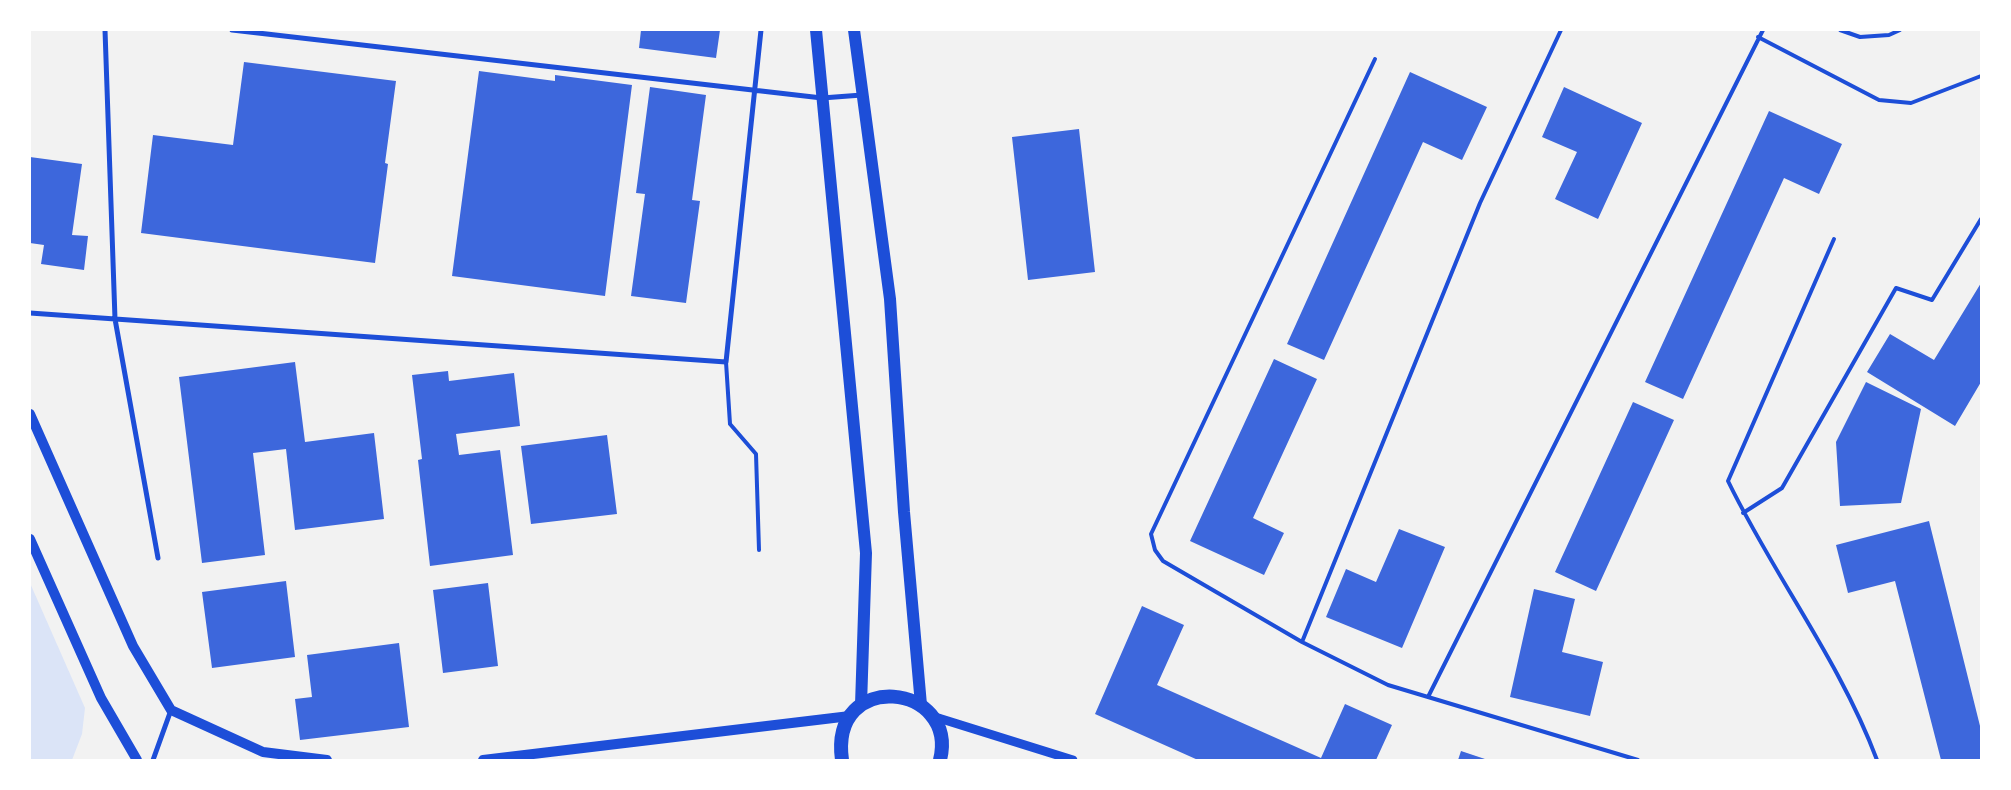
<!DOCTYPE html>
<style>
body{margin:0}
#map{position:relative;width:2011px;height:790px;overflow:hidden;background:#f2f2f2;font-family:"Crimson Pro",serif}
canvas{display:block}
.frame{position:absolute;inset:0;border:31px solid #fff;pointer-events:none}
</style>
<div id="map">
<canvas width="2011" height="790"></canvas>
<div class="frame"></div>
</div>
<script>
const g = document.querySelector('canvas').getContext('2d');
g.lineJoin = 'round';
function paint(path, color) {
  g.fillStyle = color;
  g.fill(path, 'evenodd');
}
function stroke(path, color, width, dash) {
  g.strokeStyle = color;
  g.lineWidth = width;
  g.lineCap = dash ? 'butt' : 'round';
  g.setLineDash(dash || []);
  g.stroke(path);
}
paint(new Path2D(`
 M 30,583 L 85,708 L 82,734 L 72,760 L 30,760 Z`), '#dbe4f7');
paint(new Path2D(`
 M 641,30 L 720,30 L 716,58 L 639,48 Z
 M 244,62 L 396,81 L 385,163 L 388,164 L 375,263 L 141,233 L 153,135 L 233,145 Z
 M 479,71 L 555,81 L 555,75 L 632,85 L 605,296 L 452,276 Z
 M 1410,72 L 1487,107 L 1462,160 L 1423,142 L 1324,360 L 1287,344 Z
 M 650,87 L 706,95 L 692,200 L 700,201 L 686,303 L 631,296 L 645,194 L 636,193 Z
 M 1564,87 L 1642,123 L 1598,219 L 1555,199 L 1577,152 L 1542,137 Z
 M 1769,111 L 1842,144 L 1819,194 L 1784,178 L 1683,399 L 1645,382 Z
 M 1079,129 L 1095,272 L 1028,280 L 1012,137 Z
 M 30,157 L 82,164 L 72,235 L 88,236 L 84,270 L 41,264 L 44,245 L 30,243 Z
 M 1981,283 L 1981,382 L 1955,426 L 1867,372 L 1890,334 L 1934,360 Z
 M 1274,359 L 1317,379 L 1253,518 L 1284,533 L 1264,575 L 1190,541 Z
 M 295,362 L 305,442 L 374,433 L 384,519 L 295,530 L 286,449 L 253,453 L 265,555 L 202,563 L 179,377 Z
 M 448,371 L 449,381 L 514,373 L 520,426 L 456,434 L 459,455 L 500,450 L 513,555 L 430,566 L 418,460 L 422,459 L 412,375 Z
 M 1866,382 L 1921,409 L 1901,503 L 1840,506 L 1836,442 Z
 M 1633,402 L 1674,420 L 1596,591 L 1555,572 Z
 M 607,435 L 617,514 L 531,524 L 521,446 Z
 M 1929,521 L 1981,730 L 1981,760 L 1941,760 L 1895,581 L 1848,593 L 1836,545 Z
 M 1399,529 L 1445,547 L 1402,648 L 1326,617 L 1346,569 L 1376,582 Z
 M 286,581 L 295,657 L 212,668 L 202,592 Z
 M 488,583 L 498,666 L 443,673 L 433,590 Z
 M 1534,589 L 1575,599 L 1562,652 L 1603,662 L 1590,716 L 1510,697 Z
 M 1142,606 L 1184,625 L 1157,685 L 1321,758 L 1345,704 L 1392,725 L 1376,760 L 1198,760 L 1095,714 Z
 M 399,643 L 409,727 L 300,740 L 295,699 L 312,697 L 307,655 Z
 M 1461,751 L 1488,760 L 1458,760 Z`), '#3d67dc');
stroke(new Path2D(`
 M 1561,30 L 1480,203 L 1302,642 L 1388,685 L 1638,760
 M 1840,30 L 1860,37 L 1889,35 L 1900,30
 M 1758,37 L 1879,100 L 1911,103 L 1981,76
 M 1834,239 L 1728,481 C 1774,576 1840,661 1877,760
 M 726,362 L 730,424 L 756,454 L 759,550
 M 1743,513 L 1782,488 L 1896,288 L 1932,300 L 1981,219
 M 1302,642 L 1163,561 L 1155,550 L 1151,534 L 1375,59
 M 1428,697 L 1763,30`), '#1d4ed8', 4);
stroke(new Path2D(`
 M 105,30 L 115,319 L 158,558
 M 232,30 L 822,98 L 862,95
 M 30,313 L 726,362 L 761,30
 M 153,760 L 171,710`), '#1d4ed8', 5);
stroke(new Path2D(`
 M 932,716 L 1073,760`), '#1d4ed8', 9);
stroke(new Path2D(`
 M 30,414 L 133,646 L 171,710 L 263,752 L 327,760
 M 30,539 L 101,698 L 137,760
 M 483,760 L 850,716`), '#1d4ed8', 10);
stroke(new Path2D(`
 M 816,30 L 866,553 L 861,705
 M 854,30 L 890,299 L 904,512 L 921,705`), '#1d4ed8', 12);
stroke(new Path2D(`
 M 842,760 C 829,668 959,683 940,760`), '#1d4ed8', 14);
</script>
